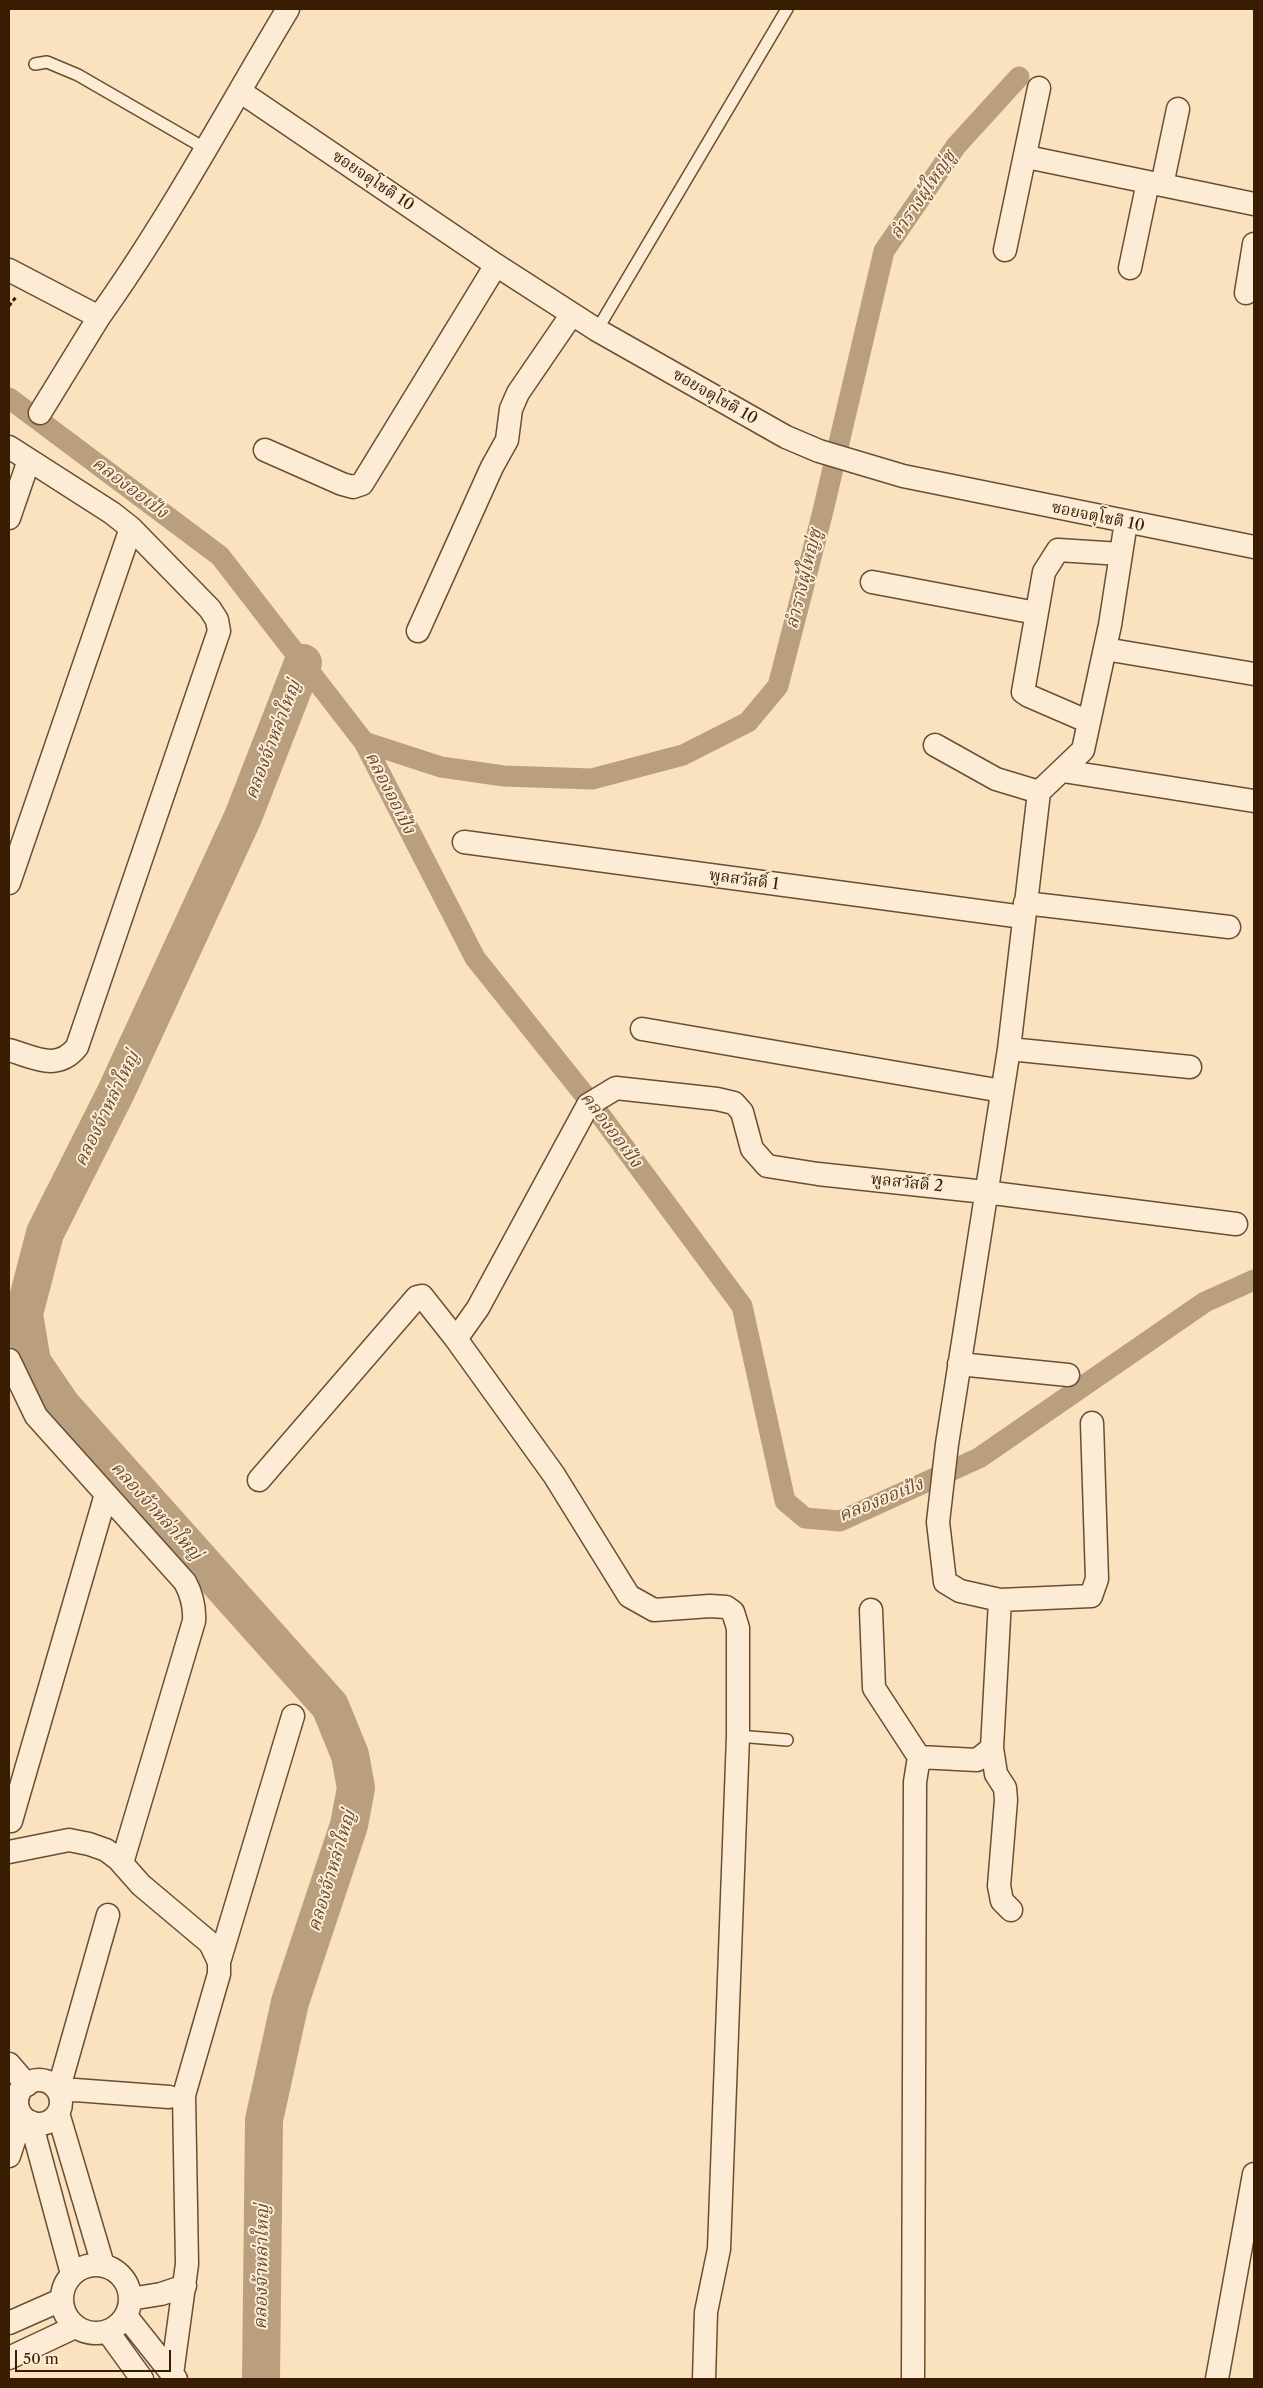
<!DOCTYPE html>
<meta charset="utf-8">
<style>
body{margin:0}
#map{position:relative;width:1263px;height:2388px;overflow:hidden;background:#fbe2be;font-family:"Libre Caslon Text",serif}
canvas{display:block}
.frame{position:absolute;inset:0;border:10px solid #391d03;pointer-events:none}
.scale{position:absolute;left:15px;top:2350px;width:156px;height:22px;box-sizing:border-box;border:2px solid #391d03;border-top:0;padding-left:6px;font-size:15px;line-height:18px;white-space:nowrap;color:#391d03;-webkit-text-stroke:4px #fcecd5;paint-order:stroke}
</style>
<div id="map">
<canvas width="1263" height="2388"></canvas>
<div class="frame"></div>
<div class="scale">50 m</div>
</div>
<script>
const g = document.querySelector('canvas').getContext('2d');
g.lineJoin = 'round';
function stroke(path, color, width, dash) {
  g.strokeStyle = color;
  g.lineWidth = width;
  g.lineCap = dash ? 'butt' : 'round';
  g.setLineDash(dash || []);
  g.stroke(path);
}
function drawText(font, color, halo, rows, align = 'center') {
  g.font = font + ' "Libre Caslon Text","Noto Serif Thai",serif';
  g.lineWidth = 4;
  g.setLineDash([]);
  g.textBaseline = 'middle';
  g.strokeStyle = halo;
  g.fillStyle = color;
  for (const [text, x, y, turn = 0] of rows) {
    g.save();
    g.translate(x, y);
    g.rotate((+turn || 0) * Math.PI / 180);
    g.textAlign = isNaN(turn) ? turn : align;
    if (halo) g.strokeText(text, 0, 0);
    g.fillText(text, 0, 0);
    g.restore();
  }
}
stroke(new Path2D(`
 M 9,398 L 220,556 L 364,742 L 475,958 L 595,1108 L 742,1306 L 785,1501 L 805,1518 L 840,1521 L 979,1458 L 1205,1302 L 1254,1280
 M 364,742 L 441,767 L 504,776 L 592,779 L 683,755 L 748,722 L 778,686 L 823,511 L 884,251 L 956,146 L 1019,77`), '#b99f7e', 21);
stroke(new Path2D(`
 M 261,2379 L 264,2120 L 290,2002 L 349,1825 L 356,1788 L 350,1755 L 330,1706 L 62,1406 L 32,1362 L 24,1314 L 45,1233 L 116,1092 L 243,817 L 303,663`), '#b99f7e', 38);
const lane = new Path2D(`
 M 35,64 L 47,62 L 78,75 L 206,149
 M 597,330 L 787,9
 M 738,1736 L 787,1740`);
const street = new Path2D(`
 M 241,92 L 496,265 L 597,330 L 786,437 L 819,451 L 903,476 L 1254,547
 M 1027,157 L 1254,204
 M 1162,185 L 1178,109
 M 1005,250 L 1039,88
 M 1130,268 L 1148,182
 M 9,270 L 99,317 C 169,219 226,112 288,9
 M 1246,293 L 1254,244
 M 40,413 L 99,317
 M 9,447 L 112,513 L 131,528 L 210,609 L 217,620 L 219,631 L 77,1047 C 57,1072 34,1057 9,1050
 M 265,450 L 342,484 L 353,487 L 362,484 L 496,265
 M 9,518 L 29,460
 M 872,582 L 1036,613
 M 418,631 L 492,467 L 507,440 L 511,409 L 518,393 L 572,314
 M 1105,649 L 1254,674
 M 1089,722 L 1029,696 L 1023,692 L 1044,572 L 1058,550 L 1121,554
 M 935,745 L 996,779 L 1039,792
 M 1063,771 L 1254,801
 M 464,842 L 1023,917
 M 9,883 L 131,528
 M 1025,903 L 1229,927
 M 642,1029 L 1002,1091
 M 1009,1049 L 1190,1067
 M 9,1360 L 36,1416 L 185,1582 C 192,1595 195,1606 194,1621 L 122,1863
 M 959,1364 L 1068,1375
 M 1092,1423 L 1097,1579 L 1091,1596 L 1000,1600 L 960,1591 L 945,1582 L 938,1522 L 947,1444 L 1009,1049 L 1039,792 L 1083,750 L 1110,625 L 1126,522
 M 259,1480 L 417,1297 L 422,1296 L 456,1339
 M 1000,1600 L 992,1748 L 996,1774 L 1005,1788 L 1006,1800 L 999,1886 L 1002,1901 L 1011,1910
 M 871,1610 L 874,1688 L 919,1757 L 915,1782 L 913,2379
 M 919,1757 L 977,1760 L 992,1748
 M 11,1821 L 106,1494
 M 9,1852 L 69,1840 L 89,1844 L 106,1850 L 118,1859 L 141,1885 L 210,1943 L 219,1962 L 219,1974 L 184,2095 L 187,2264 L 172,2374
 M 108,1915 L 58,2091 L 75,2090 L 169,2097
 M 219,1962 L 293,1716
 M 9,2064 L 27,2085
 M17 2102a22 22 0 1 1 44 0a22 22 0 1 1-44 0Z
 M 58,2113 L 103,2265
 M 31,2122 L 72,2274
 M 9,2156 L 22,2116
 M62 2299a34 34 0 1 1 68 0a34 34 0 1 1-68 0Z
 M 130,2299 L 161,2294 L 185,2286
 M 126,2316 L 176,2379
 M 9,2323 L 61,2300
 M 108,2332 L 142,2379
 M 9,2358 L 75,2327
 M 704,2379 L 706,2312 L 719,2249 L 738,1736 L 738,1628 L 733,1612 L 726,1607 L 710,1606 L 654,1610 L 629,1596 L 554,1475 L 456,1339 L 478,1308 L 588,1105 L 616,1088 L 717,1099 L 734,1103 L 742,1112 L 752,1149 L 767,1166 L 818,1174 L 985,1192 L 1236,1224
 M 1217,2379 L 1254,2174`);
stroke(lane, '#6a4e32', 14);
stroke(street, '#6a4e32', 25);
stroke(new Path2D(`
 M 9,306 L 16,297`), '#391d03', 3, [4, 2.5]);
stroke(lane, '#fcecd5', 11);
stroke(street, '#fcecd5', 22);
drawText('16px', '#391d03', '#fcecd5', [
 ["ซอยจตุโชติ 10",373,181,34],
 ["ซอยจตุโชติ 10",715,397,30],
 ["ซอยจตุโชติ 10",1098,517,12],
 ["พูลสวัสดิ์ 1",744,880,8],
 ["พูลสวัสดิ์ 2",907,1183,6]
]);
drawText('italic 18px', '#664a2e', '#fcecd5', [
 ["ลำรางผู้ใหญ่ชู",923,195,-56],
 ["คลองออเป้ง",130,488,37],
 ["ลำรางผู้ใหญ่ชู",804,579,-76],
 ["คลองจ้าหล่าใหญ่",273,740,-69],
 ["คลองออเป้ง",390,793,63],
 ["คลองจ้าหล่าใหญ่",107,1109,-64],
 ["คลองออเป้ง",611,1130,53],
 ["คลองออเป้ง",881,1500,-22],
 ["คลองจ้าหล่าใหญ่",156,1511,48],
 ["คลองจ้าหล่าใหญ่",332,1871,-73],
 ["คลองจ้าหล่าใหญ่",262,2267,-89]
]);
</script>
